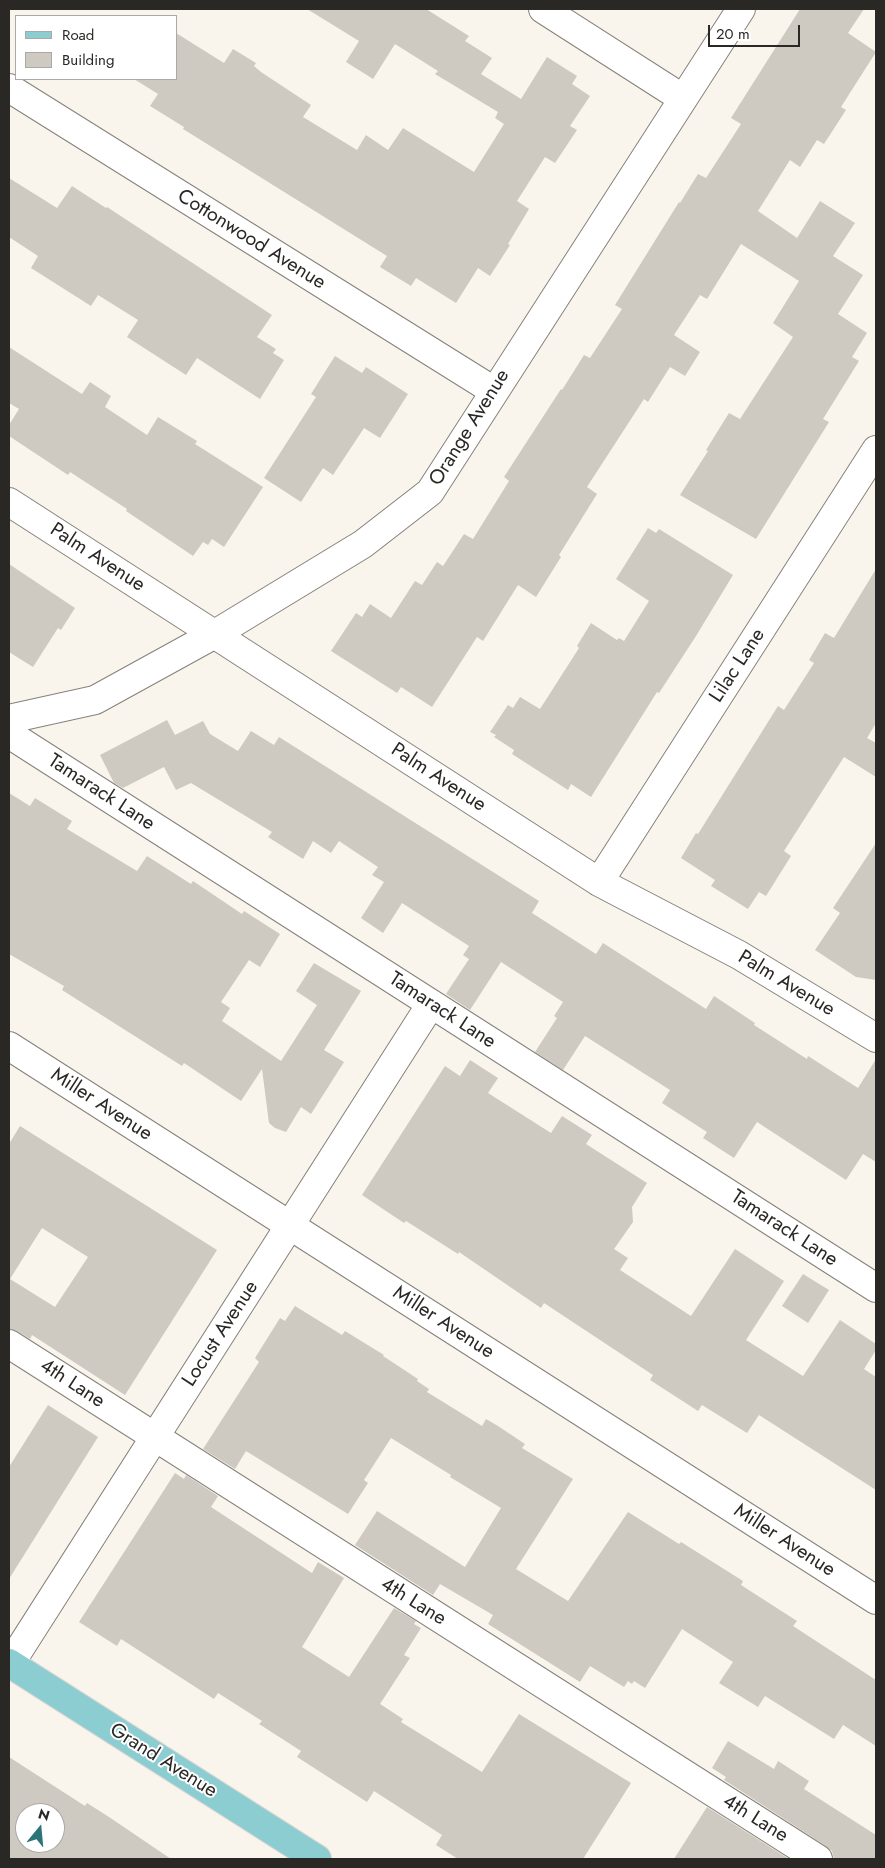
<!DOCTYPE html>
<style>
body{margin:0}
#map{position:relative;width:885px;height:1868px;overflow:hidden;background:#faf5ec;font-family:Jost,sans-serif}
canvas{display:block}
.frame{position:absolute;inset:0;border:10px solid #2a2825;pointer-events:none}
.legend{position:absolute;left:15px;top:15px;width:162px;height:65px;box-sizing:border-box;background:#fff;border:1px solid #aaa9a8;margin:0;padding:6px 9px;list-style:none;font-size:15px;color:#2a2825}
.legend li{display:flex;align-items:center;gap:10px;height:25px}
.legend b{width:25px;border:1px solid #aaa9a8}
.north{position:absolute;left:15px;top:1803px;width:50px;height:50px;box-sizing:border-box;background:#fff;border:1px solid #aaa9a8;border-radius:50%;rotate:17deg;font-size:14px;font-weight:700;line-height:20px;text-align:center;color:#2a2825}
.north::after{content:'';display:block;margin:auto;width:18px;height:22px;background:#2b757a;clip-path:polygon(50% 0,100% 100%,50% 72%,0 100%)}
.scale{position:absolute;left:708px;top:25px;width:92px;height:22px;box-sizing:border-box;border:2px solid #2a2825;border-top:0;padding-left:6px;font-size:15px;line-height:18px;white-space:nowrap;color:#2a2825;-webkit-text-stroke:4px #fff;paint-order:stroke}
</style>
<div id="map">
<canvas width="885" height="1868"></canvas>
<div class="frame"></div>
<ul class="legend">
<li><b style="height:6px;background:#8ccdd1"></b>Road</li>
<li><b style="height:14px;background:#cec9c1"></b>Building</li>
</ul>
<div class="north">N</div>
<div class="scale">20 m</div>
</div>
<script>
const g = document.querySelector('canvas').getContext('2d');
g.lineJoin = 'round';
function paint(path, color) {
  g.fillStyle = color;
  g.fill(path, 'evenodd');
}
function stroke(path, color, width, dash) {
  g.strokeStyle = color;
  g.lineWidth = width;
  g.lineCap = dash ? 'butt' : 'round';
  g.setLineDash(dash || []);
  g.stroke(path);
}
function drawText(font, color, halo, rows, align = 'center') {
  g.font = font + ' Jost,sans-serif';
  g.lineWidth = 4;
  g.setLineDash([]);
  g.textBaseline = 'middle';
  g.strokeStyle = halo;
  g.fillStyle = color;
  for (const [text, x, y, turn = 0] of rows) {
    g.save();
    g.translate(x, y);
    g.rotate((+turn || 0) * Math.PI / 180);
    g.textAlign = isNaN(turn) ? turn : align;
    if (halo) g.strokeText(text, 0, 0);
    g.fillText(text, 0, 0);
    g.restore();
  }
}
paint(new Path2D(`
 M 307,9 L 426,9 L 469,36 L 465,41 L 492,58 L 481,74 L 521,99 L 547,57 L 577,76 L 572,84 L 590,96 L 570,126 L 577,130 L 555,163 L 545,157 L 517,201 L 529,209 L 508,244 L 510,245 L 490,276 L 478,268 L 456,303 L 416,278 L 411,286 L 380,267 L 387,256 L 183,129 L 184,127 L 150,106 L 158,94 L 134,79 L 176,79 L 176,33 L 224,63 L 233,49 L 256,63 L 254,66 L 261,72 L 311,105 L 303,117 L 357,150 L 366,135 L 388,150 L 403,128 L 474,172 L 504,124 L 495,118 L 498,112 L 435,74 L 438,71 L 395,44 L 373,79 L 346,62 L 359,41 Z
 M 800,9 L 864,9 L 848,33 L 876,52 L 841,107 L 846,110 L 824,144 L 817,140 L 800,167 L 790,160 L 758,211 L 797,238 L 820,201 L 855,223 L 833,256 L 863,275 L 838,314 L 867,333 L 852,357 L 859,361 L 823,419 L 829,422 L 756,539 L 680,495 L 708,451 L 706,450 L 729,413 L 740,419 L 793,337 L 773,323 L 799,281 L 741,244 L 707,299 L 700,295 L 674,335 L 700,352 L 685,376 L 670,367 L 648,402 L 644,399 L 587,487 L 597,494 L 559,555 L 561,557 L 536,597 L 518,585 L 483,641 L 477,637 L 432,707 L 401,687 L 397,693 L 331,651 L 356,613 L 362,617 L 370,604 L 391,618 L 415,581 L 422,585 L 437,562 L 443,566 L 464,534 L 473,539 L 509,481 L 504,477 L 561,389 L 562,390 L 584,355 L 590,358 L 622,309 L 615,305 L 679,202 L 680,203 L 698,174 L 706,178 L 741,124 L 731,118 Z
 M 9,178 L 57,208 L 72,186 L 106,208 L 107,207 L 272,315 L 257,337 L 276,349 L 273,353 L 284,360 L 260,399 L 197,358 L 186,375 L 127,337 L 138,320 L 98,295 L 91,306 L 31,268 L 38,256 L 9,237 Z
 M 9,347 L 82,394 L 90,382 L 111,396 L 105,407 L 147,435 L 158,417 L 197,441 L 195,444 L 263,487 L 224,547 L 212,539 L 208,545 L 203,542 L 193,556 L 126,511 L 127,509 L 70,472 L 68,475 L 9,436 L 9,425 L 19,409 L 9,403 Z
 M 335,356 L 362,373 L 366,367 L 408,394 L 380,438 L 364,428 L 333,475 L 323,468 L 301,502 L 264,478 L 316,397 L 311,394 Z
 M 648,528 L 656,533 L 659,529 L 733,575 L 696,636 L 659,693 L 657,692 L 591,797 L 571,784 L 568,790 L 512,754 L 514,750 L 494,737 L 496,735 L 490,732 L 508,705 L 513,708 L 520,697 L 540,709 L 579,648 L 577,646 L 591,623 L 617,640 L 619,638 L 624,641 L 649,601 L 616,579 Z
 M 9,564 L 75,608 L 61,630 L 58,628 L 33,667 L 9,652 Z
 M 876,569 L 876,723 L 867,738 L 876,743 L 876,777 L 844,757 L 784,851 L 791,856 L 766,896 L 759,892 L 748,909 L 711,886 L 715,880 L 681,858 L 696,833 L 698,834 L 778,706 L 784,710 L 814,663 L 809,660 L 825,633 L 834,638 Z
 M 167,720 L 175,735 L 203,721 L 210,734 L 238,751 L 251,731 L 274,745 L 279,737 L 539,901 L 532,913 L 596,954 L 603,943 L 706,1009 L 714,996 L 755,1023 L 754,1025 L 807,1059 L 808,1056 L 858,1088 L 876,1059 L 876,1162 L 863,1154 L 846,1180 L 757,1122 L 734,1158 L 703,1138 L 707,1132 L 662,1103 L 670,1090 L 585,1036 L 563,1070 L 535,1052 L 557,1018 L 554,1016 L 563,1002 L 501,962 L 470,1010 L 446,994 L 469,959 L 463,955 L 469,946 L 402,903 L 383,933 L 361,918 L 384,882 L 372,875 L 378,867 L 339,841 L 331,853 L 313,841 L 303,859 L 268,837 L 272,832 L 191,783 L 176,790 L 164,767 L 123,788 L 114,783 L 100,755 Z
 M 9,793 L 30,806 L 35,798 L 72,821 L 67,829 L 137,871 L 147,856 L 191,884 L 193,881 L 242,914 L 244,911 L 280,934 L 260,967 L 249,960 L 221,1002 L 230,1008 L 222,1021 L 281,1061 L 317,1005 L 296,991 L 314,963 L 361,991 L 324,1050 L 344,1062 L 311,1114 L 301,1107 L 286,1132 L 275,1128 L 269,1123 L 262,1069 L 241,1101 L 184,1063 L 182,1066 L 62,990 L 64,986 L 9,954 Z
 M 876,843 L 876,980 L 856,977 L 815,950 L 840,913 L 833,908 Z
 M 470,1060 L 498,1078 L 488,1093 L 551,1133 L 562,1116 L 592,1135 L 586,1144 L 647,1183 L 632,1207 L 633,1222 L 614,1249 L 628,1258 L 620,1270 L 691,1316 L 735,1249 L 784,1281 L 746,1340 L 803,1376 L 840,1320 L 876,1344 L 876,1350 L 864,1369 L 876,1377 L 876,1490 L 759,1415 L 747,1433 L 702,1405 L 698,1411 L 650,1380 L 653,1375 L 544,1303 L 541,1308 L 459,1252 L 458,1254 L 406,1221 L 404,1223 L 362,1195 L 445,1066 L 460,1076 Z
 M 20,1126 L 217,1250 L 125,1395 L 32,1335 L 30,1339 L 17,1331 L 9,1329 L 9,1144 ZM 42,1228 L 88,1257 L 55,1307 L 10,1279 Z
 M 803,1274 L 829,1290 L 808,1323 L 782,1306 Z
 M 295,1306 L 342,1335 L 345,1331 L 384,1355 L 383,1356 L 418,1379 L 417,1381 L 429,1389 L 427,1392 L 482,1426 L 486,1419 L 498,1426 L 525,1444 L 522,1448 L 573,1479 L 516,1569 L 568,1601 L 628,1512 L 679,1544 L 681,1542 L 743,1581 L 741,1585 L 797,1621 L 793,1626 L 876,1680 L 876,1746 L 843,1725 L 834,1739 L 765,1696 L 758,1707 L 719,1683 L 733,1662 L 682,1629 L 645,1688 L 634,1681 L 632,1684 L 628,1681 L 624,1687 L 590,1666 L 580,1682 L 488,1624 L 493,1615 L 440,1584 L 433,1595 L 355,1545 L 377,1511 L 465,1567 L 501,1508 L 450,1477 L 451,1475 L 391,1438 L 364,1480 L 368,1483 L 348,1514 L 246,1451 L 235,1469 L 203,1449 L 259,1362 L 255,1358 L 280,1318 L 285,1321 Z
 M 48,1405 L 98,1437 L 9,1579 L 9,1467 Z
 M 175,1473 L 184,1479 L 186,1475 L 218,1496 L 211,1507 L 312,1573 L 318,1562 L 344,1578 L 302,1647 L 349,1677 L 394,1608 L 416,1621 L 414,1624 L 421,1628 L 404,1655 L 410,1658 L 380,1704 L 403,1719 L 401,1722 L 482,1772 L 519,1714 L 631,1783 L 583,1859 L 458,1859 L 436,1845 L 442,1835 L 374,1791 L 367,1802 L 297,1757 L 301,1751 L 259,1724 L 262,1721 L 218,1693 L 214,1699 L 121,1639 L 117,1646 L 79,1622 Z
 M 728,1741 L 774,1769 L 778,1761 L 809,1781 L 804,1789 L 876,1835 L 876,1859 L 834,1859 L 832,1851 L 826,1846 L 724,1780 L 726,1777 L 712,1768 Z
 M 9,1757 L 85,1806 L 87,1803 L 109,1817 L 171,1859 L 9,1859 ZM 25,1813 L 55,1813 L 55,1843 L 25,1843 Z
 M 707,1807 L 789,1859 L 674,1859 Z`), '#cec9c1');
const minor = new Path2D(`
 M 543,9 L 682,98
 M 9,88 L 494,391
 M 9,502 L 599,882 L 739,955 L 876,1038
 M 9,719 L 95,700 L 215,634 L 363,544 L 430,492 L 741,9
 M 9,734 L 876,1288
 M 599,882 L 876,450
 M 9,1046 L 876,1600
 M 9,1344 L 818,1859
 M 10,1664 L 431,1004`);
const major = new Path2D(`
 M 9,1663 L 317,1859`);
stroke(minor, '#86817a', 30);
stroke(major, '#d4d4d3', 30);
stroke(minor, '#fff', 28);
stroke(major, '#8ccdd1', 28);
drawText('20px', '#2a2825', '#fff', [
 ["Cottonwood Avenue",251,240,32],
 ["Orange Avenue",470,428,-58],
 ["Palm Avenue",97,558,33],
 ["Lilac Lane",738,666,-57],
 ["Palm Avenue",438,778,33],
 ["Tamarack Lane",101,793,33],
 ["Palm Avenue",786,984,31],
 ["Tamarack Lane",442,1011,33],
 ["Miller Avenue",101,1105,33],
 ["Tamarack Lane",784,1229,33],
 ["Miller Avenue",443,1323,33],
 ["Locust Avenue",221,1334,-57],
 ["4th Lane",72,1384,33],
 ["Miller Avenue",784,1541,33],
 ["4th Lane",413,1602,32],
 ["Grand Avenue",163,1761,32],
 ["4th Lane",755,1819,32]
]);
</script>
